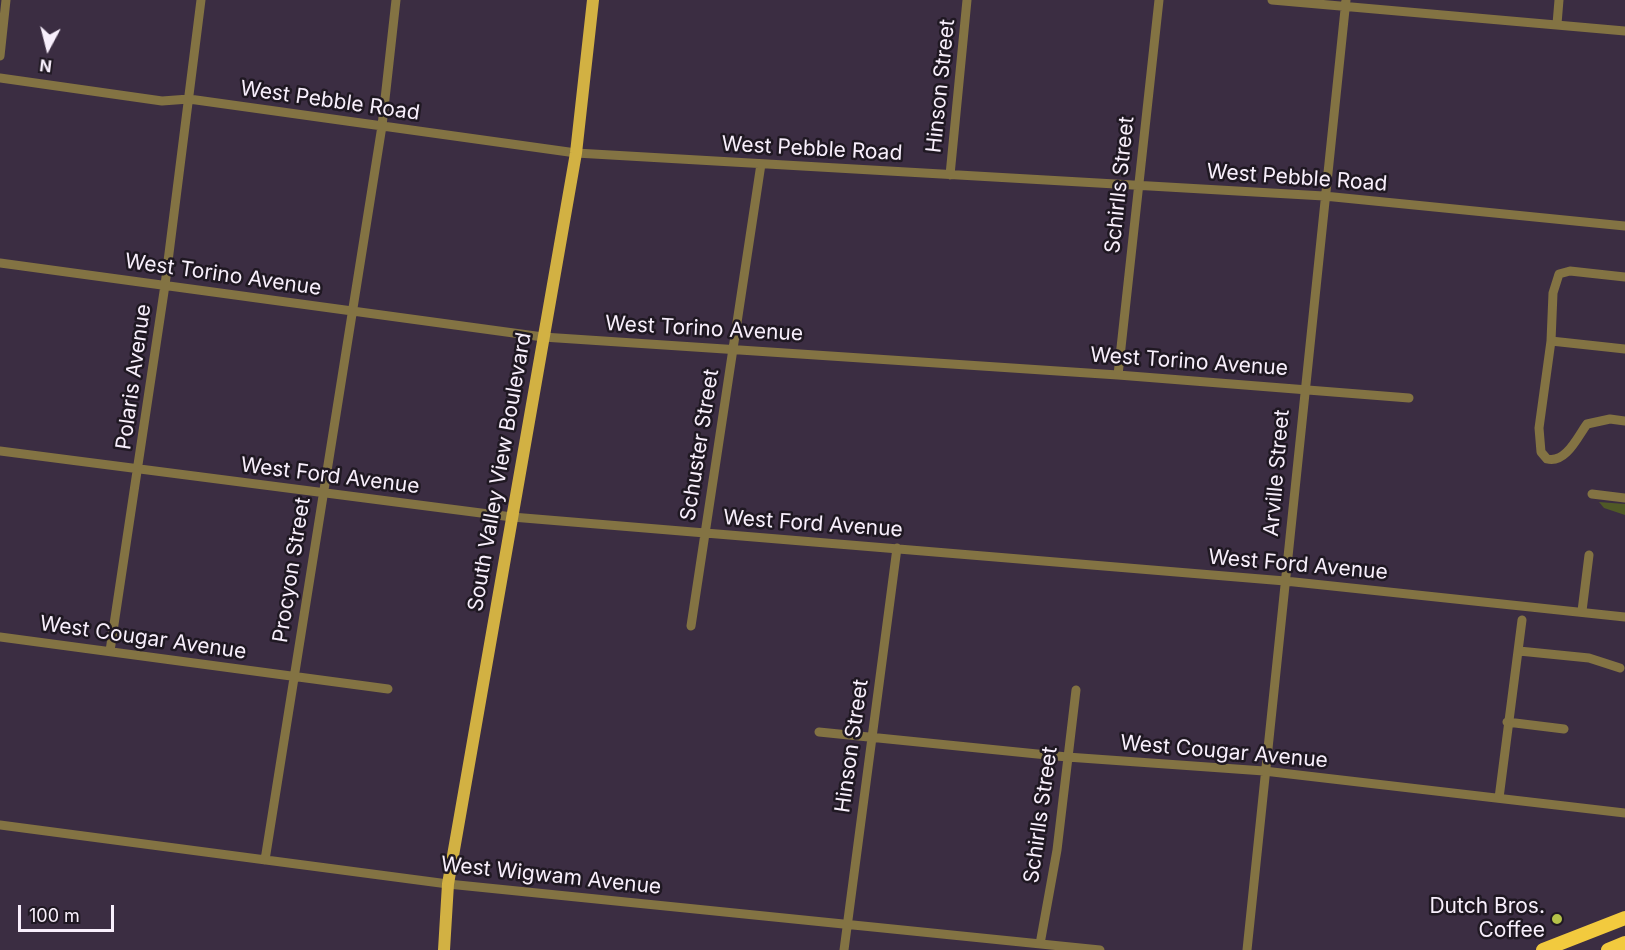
<!DOCTYPE html>
<style>
body{margin:0}
#map{position:relative;width:1625px;height:950px;overflow:hidden;background:#3b2d42;font-family:Inter,sans-serif}
canvas{display:block}
.north{position:absolute;left:18px;top:18px;width:60px;height:60px;-webkit-text-stroke:4px #1f1822;paint-order:stroke;rotate:187deg;font-size:16px;font-weight:700;line-height:24px;text-align:center;color:#f8effc}
.north::after{content:'';display:block;margin:auto;width:21px;height:27px;background:#f8effc;clip-path:polygon(50% 0,100% 100%,50% 72%,0 100%)}
.scale{position:absolute;left:18px;top:905px;width:96px;height:27px;box-sizing:border-box;border:3px solid #f8effc;border-top:0;padding-left:8px;font-size:18px;line-height:21px;white-space:nowrap;color:#f8effc;-webkit-text-stroke:4px #1f1822;paint-order:stroke}
</style>
<div id="map">
<canvas width="1625" height="950"></canvas>
<div class="north">N</div>
<div class="scale">100 m</div>
</div>
<script>
const g = document.querySelector('canvas').getContext('2d');
g.lineJoin = 'round';
function paint(path, color) {
  g.fillStyle = color;
  g.fill(path, 'evenodd');
}
function stroke(path, color, width, dash) {
  g.strokeStyle = color;
  g.lineWidth = width;
  g.lineCap = dash ? 'butt' : 'round';
  g.setLineDash(dash || []);
  g.stroke(path);
}
function drawText(font, color, halo, rows, align = 'center') {
  g.font = font + ' Inter,sans-serif';
  g.lineWidth = 5;
  g.setLineDash([]);
  g.textBaseline = 'middle';
  g.strokeStyle = halo;
  g.fillStyle = color;
  for (const [text, x, y, turn = 0] of rows) {
    g.save();
    g.translate(x, y);
    g.rotate((+turn || 0) * Math.PI / 180);
    g.textAlign = isNaN(turn) ? turn : align;
    if (halo) g.strokeText(text, 0, 0);
    g.fillText(text, 0, 0);
    g.restore();
  }
}
paint(new Path2D(`
 M 1599,502 L 1625,504 L 1625,515 L 1604,508 Z`), '#505926');
stroke(new Path2D(`
 M 1272,0 L 1625,31
 M 1557,24 L 1559,0
 M 0,56 L 6,0
 M 0,78 L 162,101 L 189,99 L 576,153 L 1324,196 L 1625,226
 M 950,175 L 967,0
 M 0,263 L 543,337 L 1118,375 L 1409,398
 M 1625,277 L 1570,271 L 1559,274 L 1553,293 L 1551,341 L 1539,428 L 1541,452 L 1547,459 C 1566,464 1578,436 1587,424 L 1610,419 L 1625,421
 M 1551,341 L 1625,349
 M 1118,375 L 1159,0
 M 0,451 L 512,517 L 1285,581 L 1625,617
 M 1592,494 L 1625,498
 M 1582,611 L 1589,555
 M 691,626 L 761,164
 M 0,637 L 388,689
 M 110,651 L 165,285 L 201,0
 M 1519,651 L 1589,658 L 1620,668
 M 1507,722 L 1564,729
 M 819,732 L 1067,757 L 1264,771 L 1625,813
 M 1499,798 L 1522,620
 M 0,825 L 448,884 L 1100,950
 M 265,860 L 382,126 L 396,0
 M 1040,944 L 1057,850 L 1076,690
 M 844,950 L 897,548
 M 1247,950 L 1346,0`), '#837343', 9);
stroke(new Path2D(`
 M 444,950 L 448,884 L 576,153 L 593,0`), '#d2b143', 12);
stroke(new Path2D(`
 M 1543,950 L 1625,918
 M 1608,950 L 1625,943`), '#f2ca3e', 14);
for (const [x, y, r, color] of [
 [1557,919,6,"#b5c249"]
]) {
  const dot = new Path2D();
  dot.arc(x, y, r, 0, 2 * Math.PI);
  g.fillStyle = color;
  g.fill(dot);
  stroke(dot, '#1f1822', 2);
}
drawText('21px', '#f8effc', '#1f1822', [
 ["Hinson Street",941,86,-84],
 ["West Pebble Road",330,101,8],
 ["West Pebble Road",812,149,3],
 ["West Pebble Road",1297,178,4],
 ["Schirlls Street",1120,185,-84],
 ["West Torino Avenue",223,275,8],
 ["West Torino Avenue",704,329,3],
 ["West Torino Avenue",1189,362,4],
 ["Polaris Avenue",134,377,-82],
 ["Schuster Street",700,445,-81],
 ["South Valley View Boulevard",500,472,-80],
 ["Arville Street",1277,473,-85],
 ["West Ford Avenue",330,476,7],
 ["West Ford Avenue",813,524,4],
 ["West Ford Avenue",1298,565,5],
 ["Procyon Street",292,570,-81],
 ["West Cougar Avenue",143,638,8],
 ["Hinson Street",852,746,-82],
 ["West Cougar Avenue",1224,752,5],
 ["Schirlls Street",1041,815,-82],
 ["West Wigwam Avenue",551,876,6]
]);
drawText('21px', '#f8effc', '#1f1822', [
 ["Dutch Bros.",1545,907],
 ["Coffee",1545,931]
], 'right');
</script>
